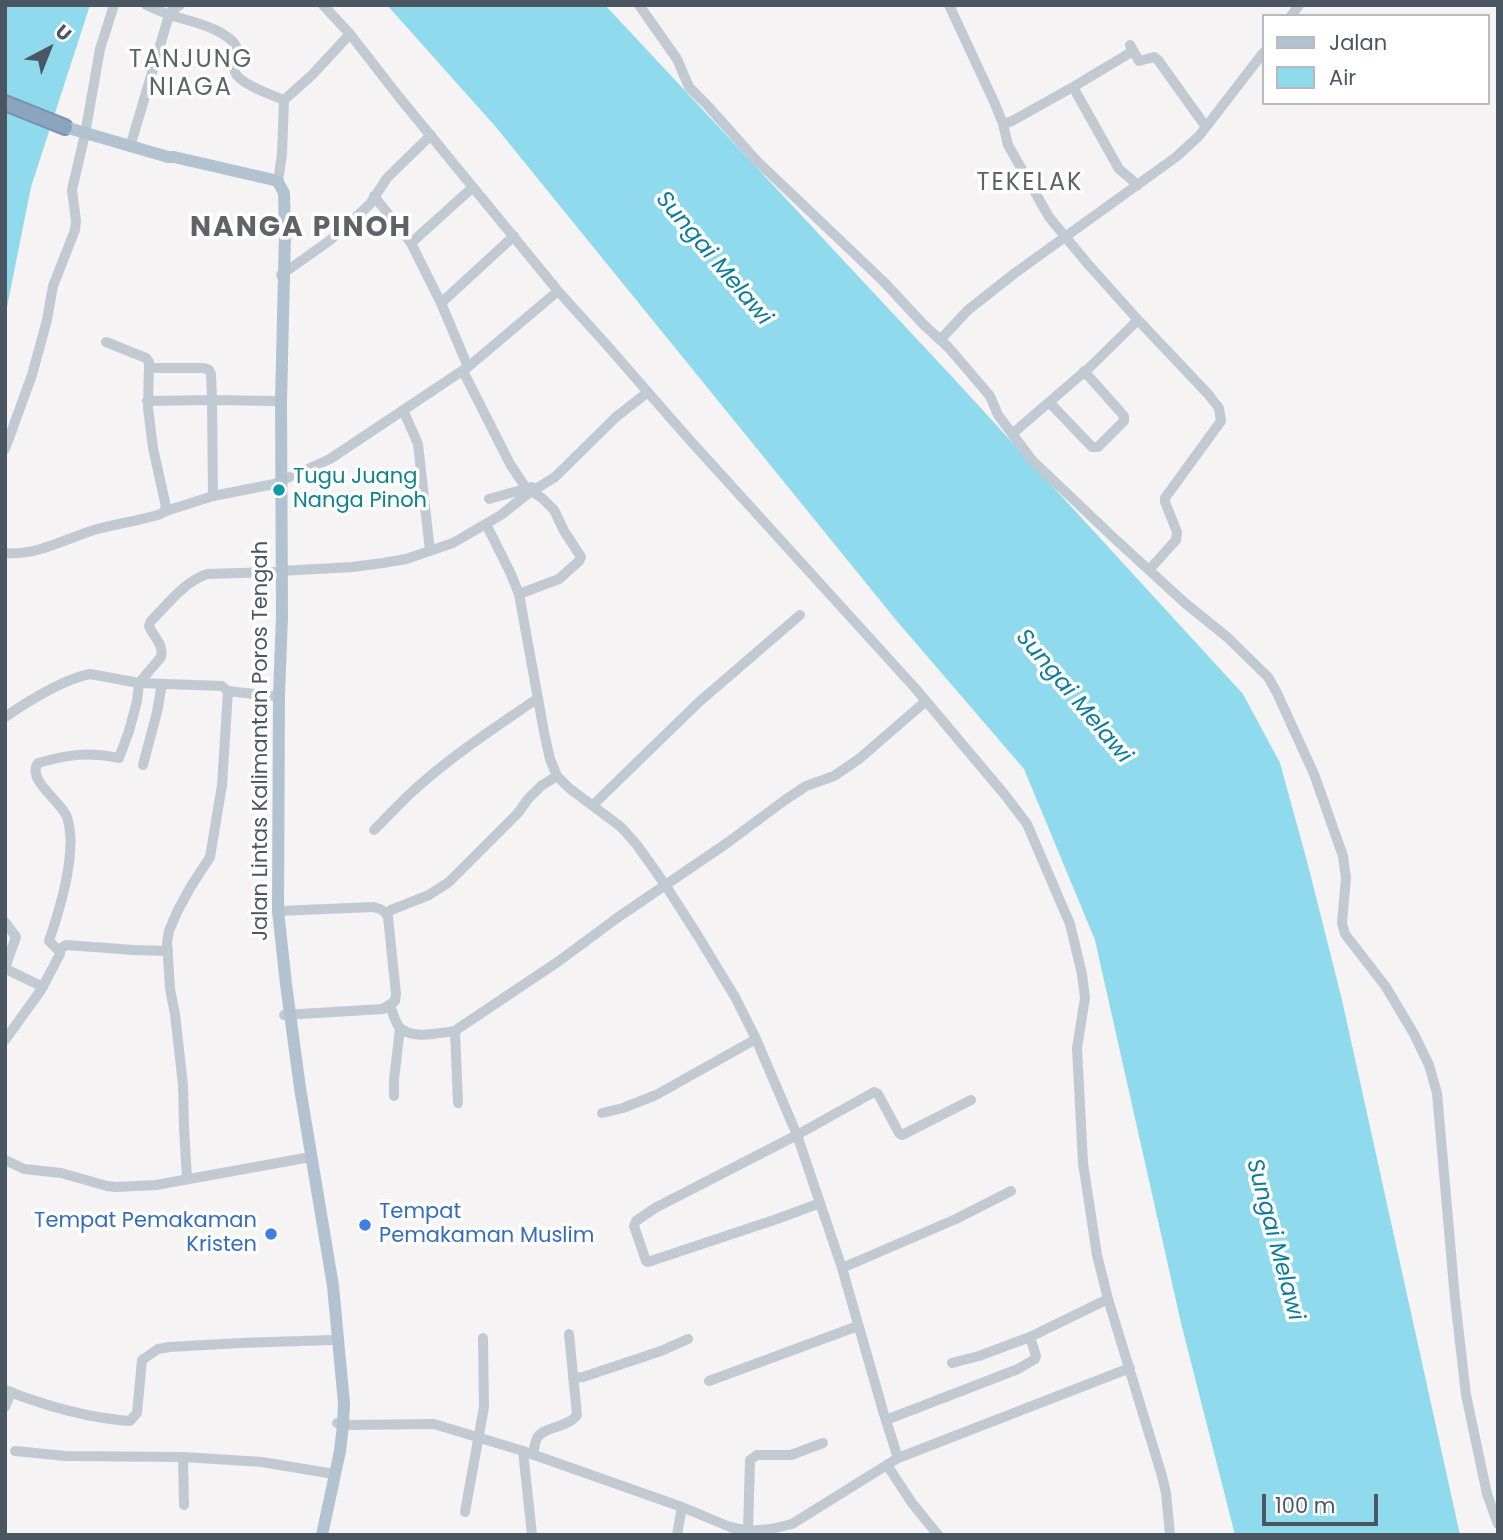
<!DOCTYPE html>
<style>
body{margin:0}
#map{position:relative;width:1503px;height:1540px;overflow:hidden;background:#f5f3f3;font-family:Poppins,sans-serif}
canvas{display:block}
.frame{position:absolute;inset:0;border:7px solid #4a5661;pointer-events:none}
.legend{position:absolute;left:1262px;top:14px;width:228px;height:91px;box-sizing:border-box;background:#fff;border:2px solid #b7bbc0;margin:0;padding:9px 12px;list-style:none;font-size:21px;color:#4a5661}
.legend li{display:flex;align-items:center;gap:14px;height:35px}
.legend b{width:35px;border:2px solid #b7bbc0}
.north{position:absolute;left:14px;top:14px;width:70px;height:70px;-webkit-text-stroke:5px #fff;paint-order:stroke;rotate:42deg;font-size:19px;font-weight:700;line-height:28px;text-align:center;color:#4a5661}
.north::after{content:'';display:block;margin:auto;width:24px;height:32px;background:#4a5661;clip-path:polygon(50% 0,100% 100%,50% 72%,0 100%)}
.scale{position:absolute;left:1262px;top:1494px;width:116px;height:32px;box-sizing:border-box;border:4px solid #4a5661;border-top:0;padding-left:9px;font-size:21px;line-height:24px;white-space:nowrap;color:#4a5661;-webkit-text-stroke:5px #fff;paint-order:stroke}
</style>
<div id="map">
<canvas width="1503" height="1540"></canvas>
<div class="frame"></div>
<ul class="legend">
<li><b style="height:9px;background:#b3c2d1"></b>Jalan</li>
<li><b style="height:19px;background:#90daee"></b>Air</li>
</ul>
<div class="north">U</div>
<div class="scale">100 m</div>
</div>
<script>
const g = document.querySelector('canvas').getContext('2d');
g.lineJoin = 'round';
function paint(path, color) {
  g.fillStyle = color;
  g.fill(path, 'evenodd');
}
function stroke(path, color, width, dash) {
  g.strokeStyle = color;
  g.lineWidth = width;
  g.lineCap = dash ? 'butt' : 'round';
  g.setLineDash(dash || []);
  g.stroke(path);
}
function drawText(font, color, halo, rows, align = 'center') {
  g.font = font + ' Poppins,sans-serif';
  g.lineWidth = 7;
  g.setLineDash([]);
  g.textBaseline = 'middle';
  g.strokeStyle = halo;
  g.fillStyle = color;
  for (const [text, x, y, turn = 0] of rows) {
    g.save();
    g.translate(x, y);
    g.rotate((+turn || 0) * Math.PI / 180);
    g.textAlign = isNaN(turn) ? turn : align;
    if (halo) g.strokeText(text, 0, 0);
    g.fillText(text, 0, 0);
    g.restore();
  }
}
paint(new Path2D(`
 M 5,5 L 90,5 L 31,187 L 5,317 Z
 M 387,5 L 605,5 L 956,381 L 1243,694 L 1280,763 L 1308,865 L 1342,1000 L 1460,1535 L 1235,1535 L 1181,1323 L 1095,940 L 1024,769 L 896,620 L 495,126 Z`), '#90daee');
const highway = new Path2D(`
 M 5,103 L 65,127`);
stroke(highway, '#7690ad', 18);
stroke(new Path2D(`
 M 146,5 C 155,9 164,13 173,16 C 193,22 228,29 238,49 C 236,56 232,65 235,72 C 239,84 272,95 284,100
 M 323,5 L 350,34 L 399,97 L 558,291 L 605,343 L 687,437 L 915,688 L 1005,795 L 1027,824 L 1070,924 L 1082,974 L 1085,998 L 1077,1048 L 1083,1163 L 1097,1255 L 1108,1299 L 1162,1476 L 1166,1493 L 1170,1535
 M 639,5 L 677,59 L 689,87 L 707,105 L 757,161 L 884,282 L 923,324 L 949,348 L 990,396 L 998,415 L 1032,460 L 1115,539 L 1185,603 L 1227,637 L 1268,677 L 1277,693 L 1314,774 L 1343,856 L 1346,878 L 1342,923 L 1345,934 L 1386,987 L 1414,1034 L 1429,1065 L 1437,1093 L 1455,1299 L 1466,1395 L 1487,1494 L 1498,1524
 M 949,5 L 995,104 L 1003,124 L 1008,145 L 1049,217 L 1087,263 L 1138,320 L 1208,394 L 1219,408 L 1221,421 L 1165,498 L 1165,502 L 1177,532 L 1176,540 L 1149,570
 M 1291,16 L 1299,5
 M 1130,45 L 1139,61 L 1154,57 L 1158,60 L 1206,127
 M 1073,87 L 1133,51
 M 1003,124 L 1012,121 L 1073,87 L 1119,169 L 1132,180 L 1137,186
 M 130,147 L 169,15 L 172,10 L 180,5
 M 278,182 L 282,154 L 284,100 L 312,75 L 350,34
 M 374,196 L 411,243 L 441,303 L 468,367
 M 411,243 L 473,187
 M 281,275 L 329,241 L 352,221 L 370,204 L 387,178 L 431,135
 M 441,303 L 514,236
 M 940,340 L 968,310 L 1015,273 L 1176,157 L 1199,136 L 1263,53
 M 149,368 L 204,368 L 209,370 L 211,374 L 212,400 L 213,496
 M 463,371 L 510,464 L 526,488
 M 147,401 L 212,400 L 275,401
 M 1049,402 L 1092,447 L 1098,447 L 1124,421 L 1124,416 L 1084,371
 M 403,410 L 418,444 L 430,551
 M 1012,434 L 1090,367 L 1138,320
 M 5,449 L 32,375 L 47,320 L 53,286 L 75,230 L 76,221 L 72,190 L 85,134 L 100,49 L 114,5
 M 489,499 L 532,487
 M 166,511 L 213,496 L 274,484 L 330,459 L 468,367 L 558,291
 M 486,524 L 510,572 L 519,594 L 544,732 L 550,759 L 557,776 L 569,788 L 621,827 L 637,845 L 666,886 L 698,936 L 735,997 L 756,1039 L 797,1135 L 842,1268 L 883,1411 L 898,1458
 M 5,553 C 36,556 65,539 94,530 C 115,524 137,521 158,515 L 166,511 L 165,502 L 153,448 L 148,408 L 149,362 L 146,358 L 106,342
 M 280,571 L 352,567 L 383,563 L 406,559 L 453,543 L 501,515 L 526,495 L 555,477 L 616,417 L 648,392
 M 519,594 L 559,579 L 579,561 L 581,557 L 564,531 L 554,510 L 543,499 L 532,491
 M 228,691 L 271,696
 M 5,717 C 27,702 64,679 90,674 L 139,683 L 222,686 L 228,691 L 222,785 L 210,857 L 190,888 L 177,912 L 169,931 L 167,942 L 170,989 L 175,1014 L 183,1085 L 184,1127 L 187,1179
 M 143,765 L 157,712 L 162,684
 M 593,805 L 699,702 L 800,615
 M 374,830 C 387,817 399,804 412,792 C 451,756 496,727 538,698
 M 278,911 L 373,907 L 380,909 L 385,912 L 388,917 L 396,994 L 395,1001 L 383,1009 L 284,1015
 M 386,914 L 391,910 L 429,895 L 449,882 L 518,813 L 528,799 L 541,786 L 557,776
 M 5,922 L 16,937 L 6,965 L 8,970 L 43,987
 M 58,950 L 66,945 L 134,950 L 168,951
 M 390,1006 C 393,1013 395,1021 399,1027 C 411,1040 439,1033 455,1031 L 459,1028 L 559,961 L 617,918 L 727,843 L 785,800 L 806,786 L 834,776 L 859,759 L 926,701
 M 455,1031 L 458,1103
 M 5,1040 L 41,990 L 60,954 L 60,952 L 49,941 C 60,909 78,850 67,817 C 62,802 26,780 38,763 C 71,754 86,752 119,758 L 129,731 L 137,701 L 139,683 L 161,657 C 164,644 154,638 149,626 L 151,621 C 168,604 184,582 207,574 L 274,572
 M 394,1096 L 394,1080 L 400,1028
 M 602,1113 L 623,1108 L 656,1095 L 756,1039
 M 5,1160 L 24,1169 L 61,1173 L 107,1186 L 116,1187 L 156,1185 L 305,1158
 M 820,1203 L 777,1219 L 648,1262 L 646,1261 L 634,1226 L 636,1221 L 655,1208 L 797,1135 L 874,1092 L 878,1094 L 899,1133 L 902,1135 L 971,1100
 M 842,1268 L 956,1219 L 1011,1191
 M 952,1363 L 979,1356 L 1030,1337 L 1108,1299
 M 573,1378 L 583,1377 L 661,1351 L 688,1339
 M 709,1381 L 858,1326
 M 5,1390 C 43,1405 89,1418 130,1421 L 137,1413 L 142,1360 L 158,1349 L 169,1347 L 240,1343 L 332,1340
 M 5,1407 L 11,1392
 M 886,1420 L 1018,1369 L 1035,1359 L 1036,1356 L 1030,1337
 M 337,1423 L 343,1425 L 434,1424 L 523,1451 L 682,1507 L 730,1527 L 748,1531 L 771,1529 L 792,1524 L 898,1458 L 1130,1368
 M 15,1451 L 65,1456 L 183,1457 L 262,1462 L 328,1473
 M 523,1451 L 532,1535
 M 533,1454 C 534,1450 535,1442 537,1438 C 544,1426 568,1428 577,1415 L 569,1334
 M 183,1457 L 184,1505
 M 887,1465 L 912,1503 L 938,1535
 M 465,1512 L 484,1407 L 483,1338
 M 748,1531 L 750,1460 L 757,1455 L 791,1455 L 823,1443
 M 677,1535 L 682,1507`), '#c1cad2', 10);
stroke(new Path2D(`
 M 65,127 L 168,157 L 174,157 L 274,180 L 278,182 L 284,193 L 285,233 L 281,402 L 282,617 L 279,695 L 278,911 L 286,984 L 300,1088 L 333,1286 L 344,1403 L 343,1425 L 340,1451 L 322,1535`), '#b3c2d1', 12);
stroke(highway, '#8ba5c1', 14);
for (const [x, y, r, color] of [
 [279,490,7,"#0f9aa8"],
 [365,1225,7,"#3f7fe0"],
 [271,1234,7,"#3f7fe0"]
]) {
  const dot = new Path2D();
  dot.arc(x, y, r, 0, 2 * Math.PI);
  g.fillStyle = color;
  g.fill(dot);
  stroke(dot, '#fff', 2.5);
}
drawText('21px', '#0d838f', '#fff', [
 ["Tugu Juang",293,478],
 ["Nanga Pinoh",293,502]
], 'left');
drawText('21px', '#4a5661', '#fff', [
 ["Jalan Lintas Kalimantan Poros Tengah",262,741,-90]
]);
drawText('21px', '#366cbe', '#fff', [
 ["Tempat",379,1213],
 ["Pemakaman Muslim",379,1237],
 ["Tempat Pemakaman",257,1222,"right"],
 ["Kristen",257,1246,"right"]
], 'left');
drawText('italic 23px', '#0c7c9b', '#fff', [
 ["Sungai Melawi",713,259,50],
 ["Sungai Melawi",1073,697,50],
 ["Sungai Melawi",1274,1240,75]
]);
g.letterSpacing = '2px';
drawText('24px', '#5f6368', '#fff', [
 ["TANJUNG",191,61],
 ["NIAGA",191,89],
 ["TEKELAK",1030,184]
]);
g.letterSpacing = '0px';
g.letterSpacing = '2px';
drawText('bold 28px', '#5f6368', '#fff', [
 ["NANGA PINOH",301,229]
]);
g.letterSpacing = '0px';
</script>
